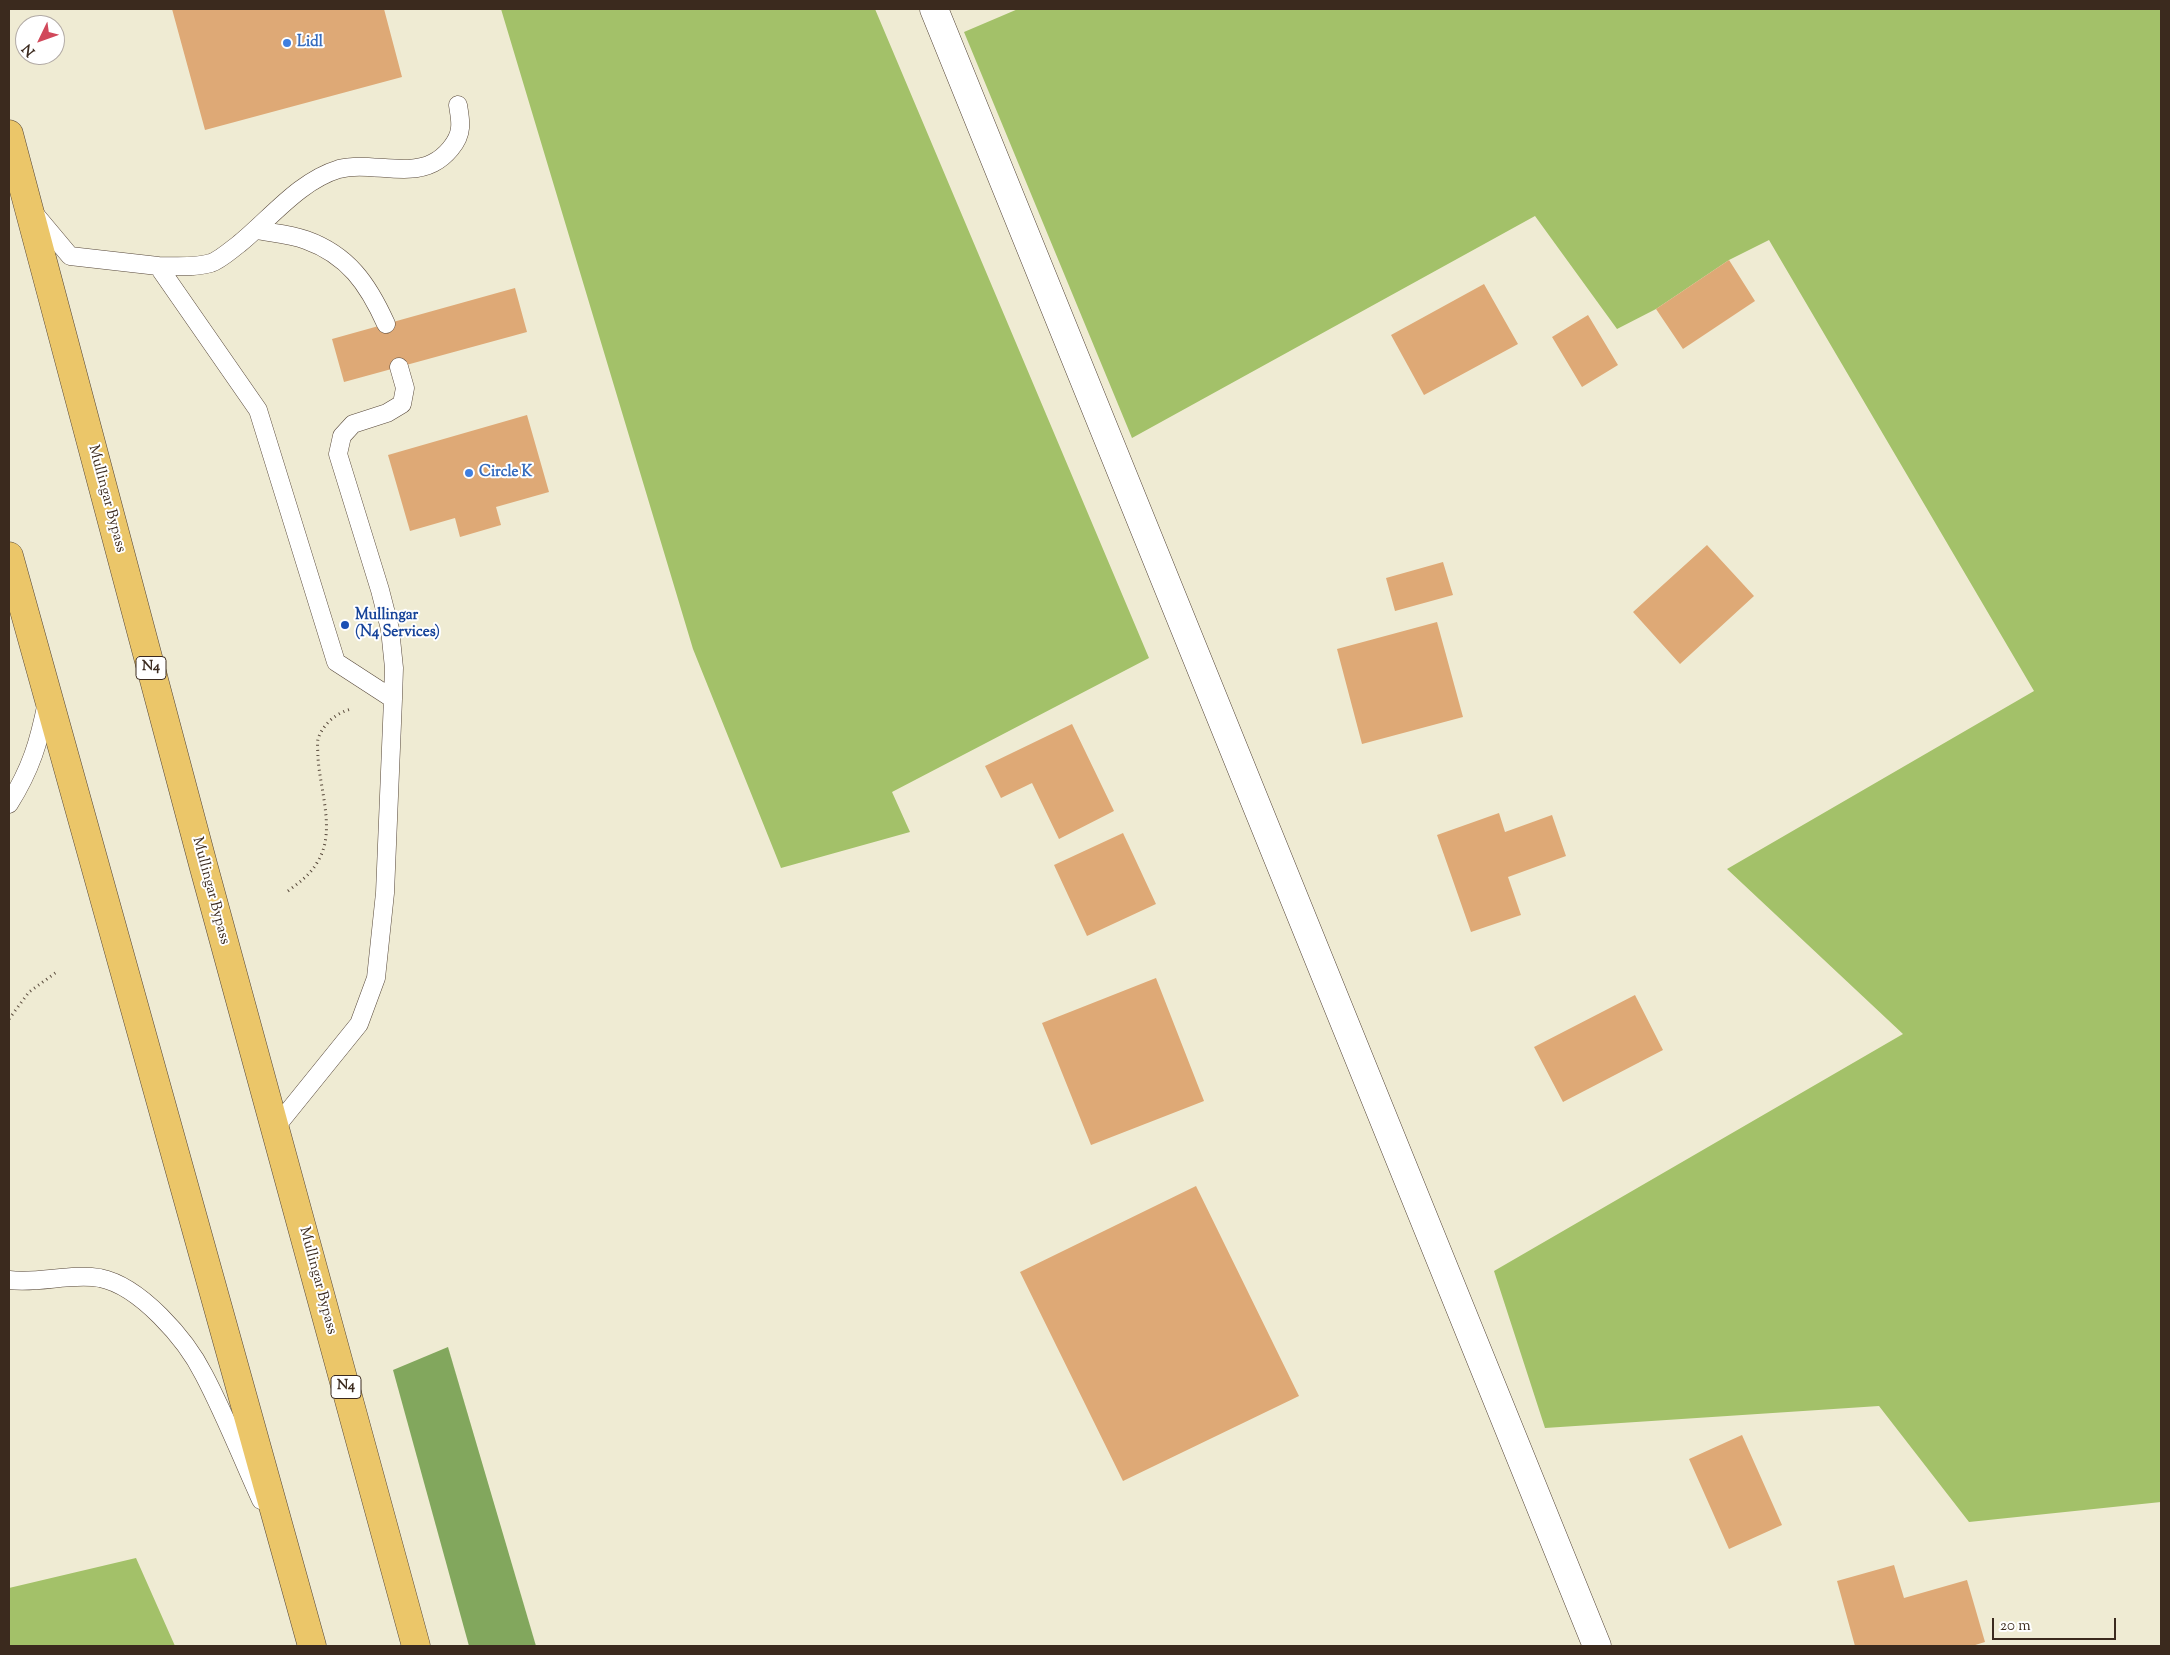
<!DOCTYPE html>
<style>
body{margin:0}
#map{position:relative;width:2170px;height:1655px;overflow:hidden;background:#efebd3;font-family:"Sorts Mill Goudy",serif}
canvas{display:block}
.frame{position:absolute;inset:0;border:10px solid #3b2a1e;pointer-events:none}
.north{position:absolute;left:15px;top:15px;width:50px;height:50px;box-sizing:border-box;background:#fff;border:1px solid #b1aaa5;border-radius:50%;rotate:228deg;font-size:14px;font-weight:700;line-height:20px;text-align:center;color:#3b2a1e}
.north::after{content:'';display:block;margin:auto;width:18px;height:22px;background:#d1495b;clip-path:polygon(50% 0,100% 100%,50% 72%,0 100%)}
.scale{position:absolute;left:1992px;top:1618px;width:124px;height:22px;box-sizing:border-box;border:2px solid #3b2a1e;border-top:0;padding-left:6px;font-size:15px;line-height:18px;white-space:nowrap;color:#3b2a1e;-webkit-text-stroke:4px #fff;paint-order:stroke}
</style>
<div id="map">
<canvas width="2170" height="1655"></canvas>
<div class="frame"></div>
<div class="north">N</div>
<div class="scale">20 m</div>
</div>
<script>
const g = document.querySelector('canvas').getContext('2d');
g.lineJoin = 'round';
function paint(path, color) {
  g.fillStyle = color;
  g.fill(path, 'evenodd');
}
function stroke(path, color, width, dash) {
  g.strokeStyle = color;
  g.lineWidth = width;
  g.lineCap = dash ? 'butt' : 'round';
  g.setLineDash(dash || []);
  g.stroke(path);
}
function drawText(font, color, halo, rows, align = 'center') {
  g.font = font + ' "Sorts Mill Goudy",serif';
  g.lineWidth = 4;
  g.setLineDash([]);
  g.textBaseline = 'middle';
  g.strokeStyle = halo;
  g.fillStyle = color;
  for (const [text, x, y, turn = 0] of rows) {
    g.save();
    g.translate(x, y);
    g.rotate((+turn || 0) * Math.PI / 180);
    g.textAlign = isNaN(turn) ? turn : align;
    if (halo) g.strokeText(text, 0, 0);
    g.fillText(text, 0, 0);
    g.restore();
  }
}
paint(new Path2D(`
 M 501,9 L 875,9 L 1149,658 L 892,792 L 910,832 L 781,868 L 693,649 Z
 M 1018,9 L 2161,9 L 2161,1502 L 1969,1522 L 1879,1406 L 1545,1428 L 1494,1271 L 1903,1034 L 1727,869 L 2034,691 L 1769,240 L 1729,260 L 1656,309 L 1617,329 L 1535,216 L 1132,438 L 964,32 Z
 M 136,1558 L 175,1646 L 9,1646 L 9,1588 Z`), '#a3c169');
paint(new Path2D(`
 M 448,1347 L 536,1646 L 469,1646 L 393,1370 Z`), '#82a75d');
paint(new Path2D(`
 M 172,9 L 384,9 L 402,77 L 205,130 Z
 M 1729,260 L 1755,301 L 1683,349 L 1656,309 Z
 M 1484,284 L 1518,344 L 1424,395 L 1391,335 Z
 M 515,288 L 527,332 L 344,382 L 332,339 Z
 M 1588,315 L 1618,365 L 1582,387 L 1552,337 Z
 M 527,415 L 549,492 L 496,507 L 501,525 L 460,537 L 455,518 L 410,531 L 388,455 Z
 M 1707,545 L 1754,596 L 1680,664 L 1633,612 Z
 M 1443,562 L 1453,595 L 1395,611 L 1386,578 Z
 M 1437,622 L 1463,717 L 1362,744 L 1337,649 Z
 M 1072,724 L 1114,811 L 1059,839 L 1032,783 L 1001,798 L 985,766 Z
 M 1499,813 L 1505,832 L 1552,815 L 1566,856 L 1508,877 L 1521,915 L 1471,932 L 1437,835 Z
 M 1123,833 L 1156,904 L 1087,936 L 1054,865 Z
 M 1156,978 L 1204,1101 L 1091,1145 L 1042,1023 Z
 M 1635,995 L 1663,1050 L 1563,1102 L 1534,1047 Z
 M 1196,1186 L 1299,1396 L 1123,1481 L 1020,1272 Z
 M 1742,1435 L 1782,1525 L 1729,1549 L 1689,1459 Z
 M 1894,1565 L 1904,1598 L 1967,1580 L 1985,1642 L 1972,1646 L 1855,1646 L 1837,1581 Z`), '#dea976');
const service = new Path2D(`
 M 34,213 L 70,256 L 158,266 L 258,410 L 336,662 L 393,699 L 385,893 L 376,978 L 359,1024 L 275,1128
 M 256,230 C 272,233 290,234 306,240 C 348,255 368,284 386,324
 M 158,266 C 175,266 194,268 211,263 C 220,260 231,250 239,244 C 270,219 299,181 339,169 C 368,161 406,177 433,163 C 445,157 459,142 460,128 C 461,121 459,112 458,105
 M 393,699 L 394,668 L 390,629 L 380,590 L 338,454 L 342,436 L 353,424 L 387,413 L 402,404 L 405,388 L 399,367
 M 9,804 C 31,769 39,742 47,702
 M 9,1280 C 39,1284 70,1273 100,1278 C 140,1286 186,1339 204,1375 C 225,1415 242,1458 261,1500`);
const minor = new Path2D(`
 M 934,9 L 1597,1646`);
const trunk = new Path2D(`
 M 9,134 L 204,868 L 416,1646
 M 9,556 L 312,1646`);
stroke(service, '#564739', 19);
stroke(minor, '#564739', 29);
stroke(trunk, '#564739', 29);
stroke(new Path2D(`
 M 288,891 C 300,882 311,874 318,861 C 336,832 320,790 318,758 C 318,752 317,744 318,739 C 323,724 336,713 351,709
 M 9,1019 L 29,992 L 58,971`), '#564739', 3, [1, 4]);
stroke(service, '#fff', 18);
stroke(minor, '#fff', 28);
stroke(trunk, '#ebc669', 28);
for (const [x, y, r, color] of [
 [287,43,5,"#3f7fe0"],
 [469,473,5,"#3f7fe0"],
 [345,625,5,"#1a4fb4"]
]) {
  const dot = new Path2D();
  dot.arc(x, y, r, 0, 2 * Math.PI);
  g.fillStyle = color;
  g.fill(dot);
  stroke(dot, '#fff', 2);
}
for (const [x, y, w] of [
 [151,668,30],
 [346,1387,30]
]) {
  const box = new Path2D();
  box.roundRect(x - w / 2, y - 11.5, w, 23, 4);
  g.fillStyle = '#fff';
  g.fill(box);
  stroke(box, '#3b2a1e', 1);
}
drawText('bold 14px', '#3b2a1e', null, [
 ["N4",151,668],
 ["N4",346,1387]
]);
drawText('bold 15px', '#366cbe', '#fff', [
 ["Lidl",297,43],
 ["Circle K",479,473]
], 'left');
drawText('15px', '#3b2a1e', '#fff', [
 ["Mullingar Bypass",106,499,75],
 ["Mullingar Bypass",210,891,75],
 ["Mullingar Bypass",317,1281,75]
]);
drawText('bold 15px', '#164399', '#fff', [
 ["Mullingar",355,616],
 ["(N4 Services)",355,633]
], 'left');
</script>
